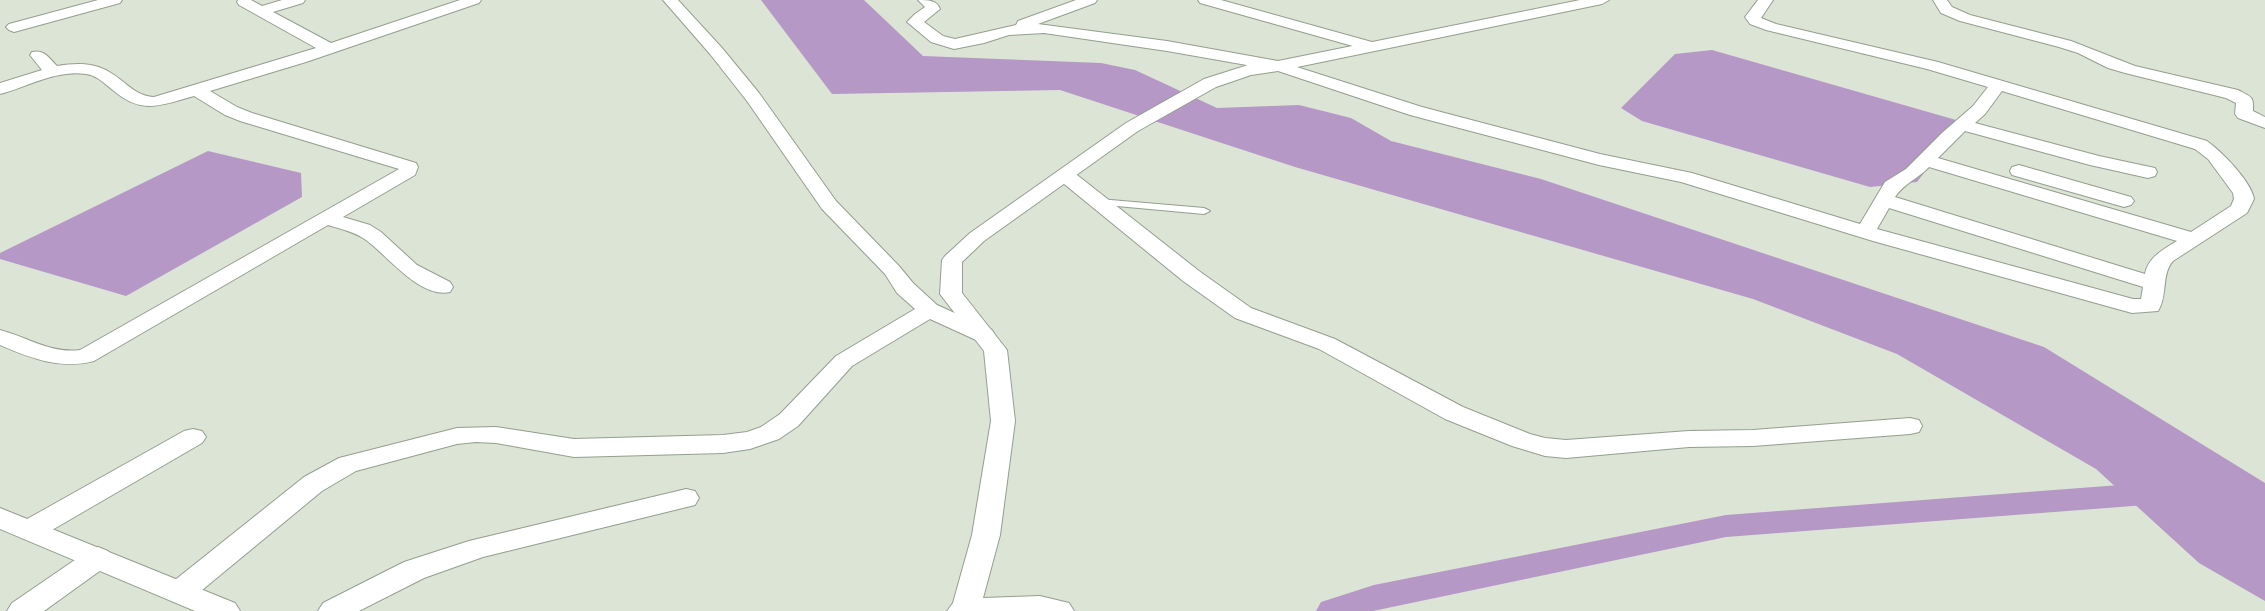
<!DOCTYPE html>
<style>
body{margin:0}
canvas{display:block;background:#dbe4d5}
</style>
<canvas width="2265" height="611"></canvas>
<script>
const g = document.querySelector('canvas').getContext('2d');
g.lineJoin = 'round';
function paint(path, color) {
  g.fillStyle = color;
  g.fill(path, 'evenodd');
}
function stroke(path, color, width, dash) {
  g.strokeStyle = color;
  g.lineWidth = width;
  g.lineCap = dash ? 'butt' : 'round';
  g.setLineDash(dash || []);
  g.stroke(path);
}
paint(new Path2D(`
 M 761,0 L 864,0 L 923,56 L 1101,63 L 1135,70 L 1217,108 L 1299,105 L 1351,118 L 1391,141 L 1541,179 L 2044,347 L 2265,483 L 2265,601 L 2199,563 L 2096,469 L 1897,354 L 1753,299 L 1295,167 L 1060,90 L 832,94 Z
 M 1712,50 L 1963,122 L 1917,182 L 1870,187 L 1642,121 L 1621,108 L 1675,54 Z
 M 208,151 L 301,173 L 302,197 L 126,296 L 0,259 L 0,253 Z`), '#b598c6');
paint(new Path2D(`
 M 2159,482 L 2170,485 L 2174,493 L 2170,501 L 2159,504 L 1726,537 L 1373,611 L 1316,611 L 1321,602 L 1374,585 L 1726,515 Z`), '#b598c6');
const service = new Path2D(`
 M 1099,199 L 1204,208 L 1210,211 L 1204,214 L 1095,204 L 1093,202 L 1095,200 Z`);
const minor = new Path2D(`
 M 98,0 L 122,0 L 120,3 L 14,32 L 9,30 L 6,27 L 9,24 Z
 M 238,0 L 251,0 L 262,6 L 282,0 L 305,0 L 303,3 L 273,12 L 331,43 L 460,0 L 481,0 L 479,3 L 306,62 L 210,91 L 237,107 L 252,113 L 416,163 L 418,167 L 415,175 L 343,217 L 370,225 L 381,232 L 417,265 L 450,282 L 453,287 L 450,292 C 420,299 387,255 366,240 C 355,232 341,229 328,225 L 94,361 C 61,370 30,358 0,345 L 0,330 C 27,337 51,354 80,350 L 399,169 L 240,121 L 225,115 L 194,96 C 162,105 142,115 114,91 C 106,85 97,75 86,74 C 57,69 27,87 0,94 L 0,83 L 42,70 L 30,55 L 32,52 C 44,49 49,58 57,66 C 76,63 94,62 111,73 C 126,82 135,96 154,97 L 316,48 L 239,5 L 237,2 Z
 M 663,0 L 678,0 L 722,48 L 759,93 L 836,201 L 899,266 L 913,283 L 937,305 L 992,330 L 995,335 L 992,340 L 984,342 L 976,340 L 930,319 L 852,366 L 798,426 L 779,439 L 750,449 L 723,453 L 574,457 L 496,443 L 476,442 L 457,444 L 356,471 L 322,491 L 190,600 L 180,603 L 170,600 L 166,592 L 170,584 L 304,477 L 339,458 L 457,428 L 496,427 L 574,439 L 723,435 L 747,432 L 761,427 L 780,414 L 836,356 L 915,309 L 897,293 L 885,274 L 822,209 L 747,101 L 710,54 Z
 M 918,0 C 928,0 937,0 940,9 L 924,22 L 943,36 L 955,39 L 1016,25 L 1018,21 L 1076,0 L 1097,0 L 1095,3 L 1038,24 L 1167,41 L 1278,61 L 1422,107 L 1600,154 L 1692,173 L 1860,224 L 1885,182 L 1906,169 L 1942,133 L 1973,106 L 1988,87 L 1927,69 L 1766,30 L 1750,24 L 1745,17 L 1758,0 L 1773,0 L 1761,18 L 1776,24 L 1938,62 L 2207,141 C 2222,152 2251,181 2254,199 L 2247,213 L 2173,261 C 2161,274 2168,296 2158,311 L 2132,313 L 1873,241 L 1681,182 L 1599,165 L 1410,115 L 1275,70 L 1167,51 L 1044,33 L 1009,35 L 984,43 L 954,49 L 931,42 L 907,22 L 915,14 L 925,7 ZM 2002,91 L 2195,149 L 2208,159 L 2233,193 L 2234,199 L 2231,206 L 2191,232 L 1938,158 L 1965,131 L 2090,165 L 2148,178 L 2155,176 L 2157,172 L 2155,168 L 2099,156 L 1975,123 L 1985,114 ZM 1929,167 L 2177,241 C 2164,249 2148,257 2145,274 L 1895,197 C 1903,184 1919,178 1929,167 ZM 1889,208 L 2143,287 L 2141,299 L 2133,299 L 1877,229 Z
 M 1198,0 L 1221,0 L 1379,44 L 1381,47 L 1379,50 L 1367,50 L 1200,3 Z
 M 1933,0 L 1947,0 L 1952,7 L 1970,15 L 2071,41 L 2135,66 L 2238,90 C 2251,97 2254,96 2253,111 L 2265,117 L 2265,128 L 2238,118 L 2235,114 L 2236,103 L 2226,98 L 2125,73 L 2108,68 L 2078,53 L 2059,47 L 1960,21 L 1941,13 Z
 M 2019,165 L 2131,197 L 2134,201 L 2131,205 L 2124,207 L 2012,175 L 2010,171 L 2012,167 Z
 M 1065,169 L 1072,171 L 1199,271 L 1251,308 L 1335,339 L 1463,407 L 1530,434 L 1545,438 L 1566,440 L 1689,431 L 1753,430 L 1910,418 L 1919,420 L 1922,426 L 1919,432 L 1910,434 L 1753,446 L 1689,447 L 1566,458 L 1545,456 L 1512,446 L 1445,419 L 1319,349 L 1235,318 L 1183,281 L 1058,179 L 1056,175 L 1058,171 Z
 M 193,429 L 202,431 L 206,437 L 202,443 L 40,537 L 30,540 L 20,537 L 16,530 L 20,523 L 184,431 Z
 M 686,489 L 695,491 L 699,498 L 695,505 L 483,557 L 424,578 L 359,611 L 318,611 L 323,603 L 404,562 L 469,541 Z
 M 98,547 L 108,551 L 112,558 L 108,565 L 44,611 L 7,611 L 12,603 L 88,551 Z`);
const secondary = new Path2D(`
 M 1580,0 L 1609,0 L 1602,4 L 1278,71 L 1251,75 L 1216,87 L 1138,131 L 984,241 L 962,262 L 962,293 L 1007,350 L 1015,421 L 1000,535 L 983,598 L 1040,596 L 1069,603 L 1074,611 L 947,611 L 953,603 L 972,535 L 991,421 L 984,351 L 940,294 L 942,260 L 945,256 L 970,233 L 1126,123 L 1204,79 L 1248,65 L 1278,61 Z
 M 0,508 L 235,603 L 240,611 L 195,611 L 0,529 Z`);
stroke(service, '#959e8f', 2);
stroke(minor, '#959e8f', 2);
stroke(secondary, '#959e8f', 2);
paint(service, '#fff');
paint(minor, '#fff');
paint(secondary, '#fff');
</script>
